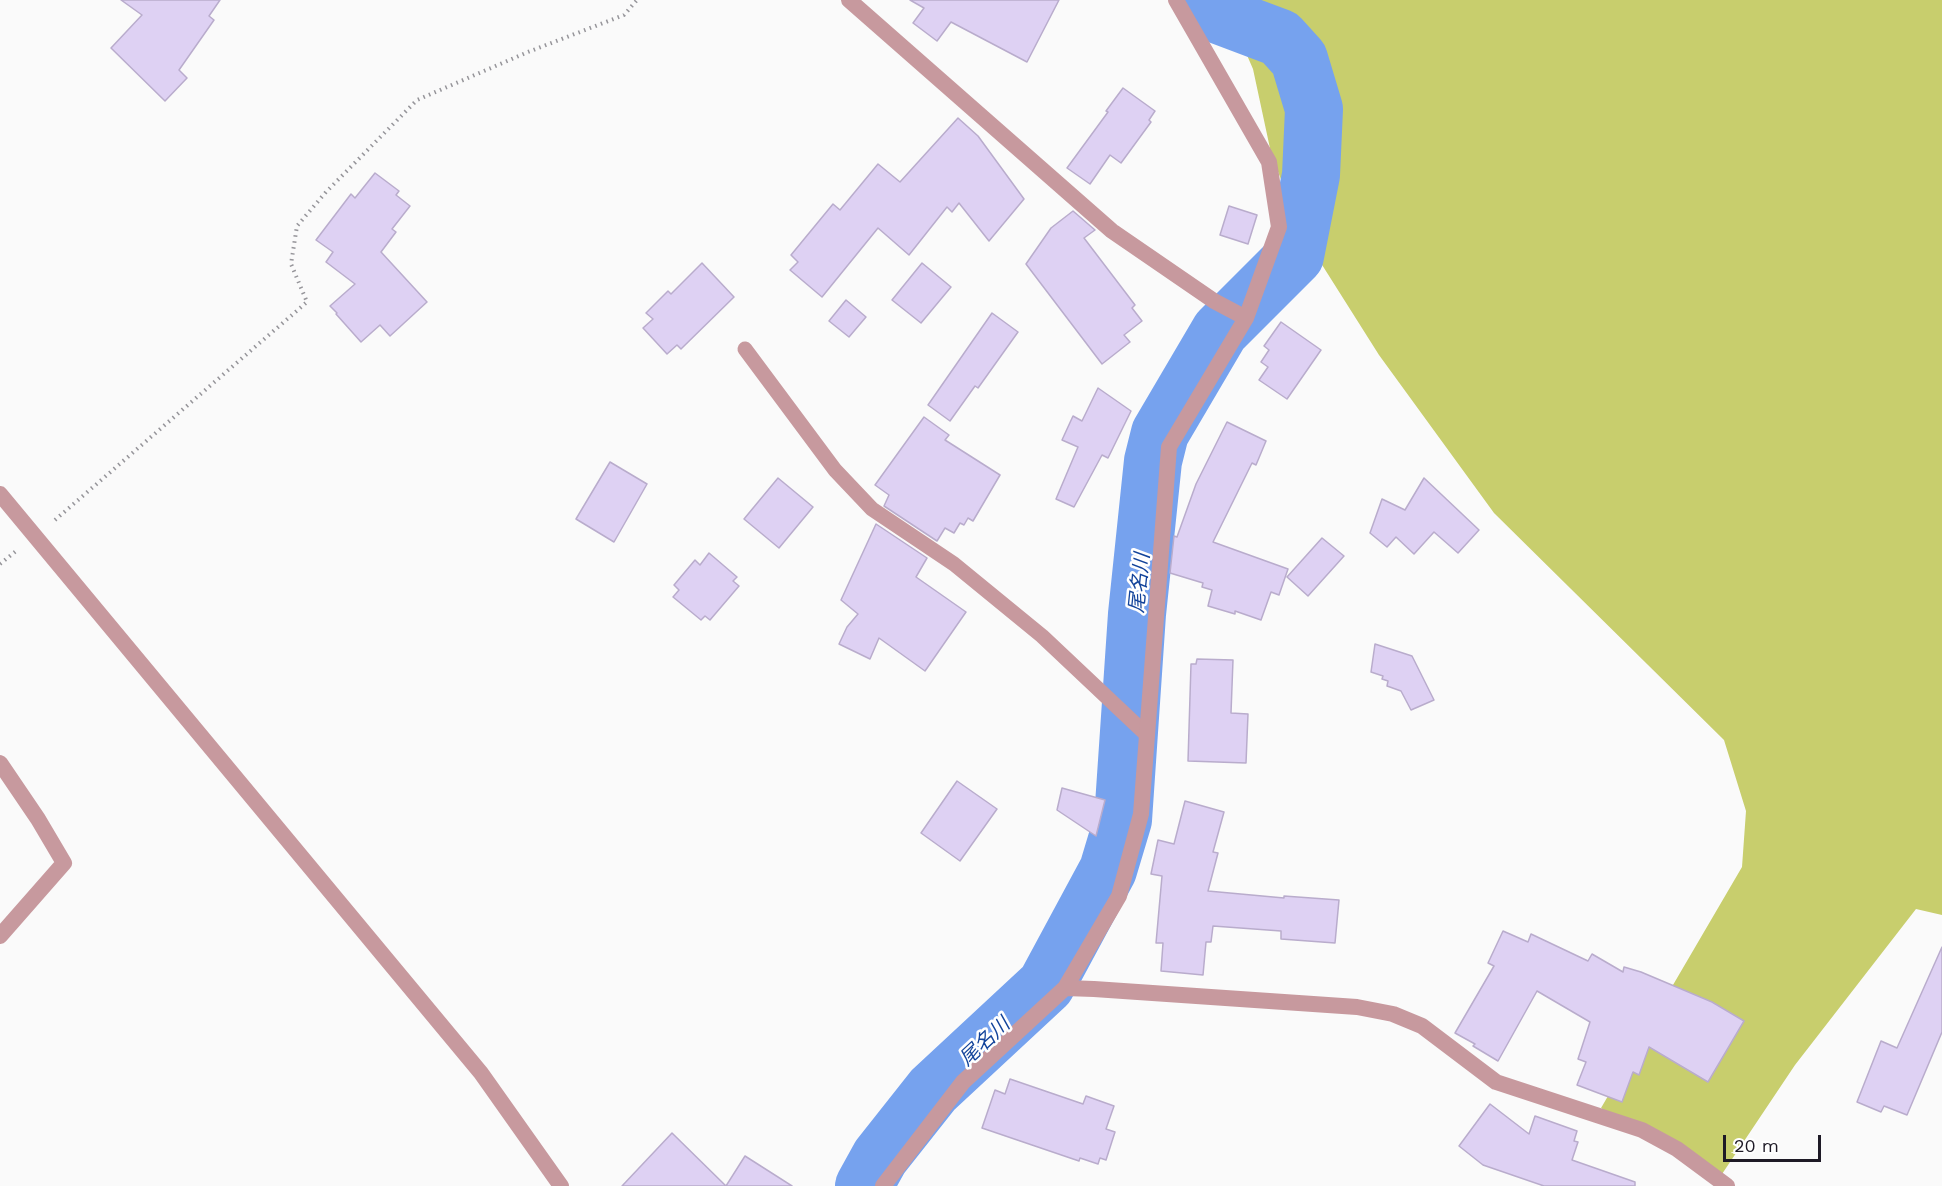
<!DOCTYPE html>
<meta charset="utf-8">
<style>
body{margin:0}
#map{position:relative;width:1942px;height:1186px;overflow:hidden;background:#fafafa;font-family:"Work Sans",sans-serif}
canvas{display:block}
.scale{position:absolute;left:1723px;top:1135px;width:98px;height:27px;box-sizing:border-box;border:3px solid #1e1a26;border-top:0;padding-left:8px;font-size:18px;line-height:21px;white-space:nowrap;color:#1e1a26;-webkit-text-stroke:4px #fff;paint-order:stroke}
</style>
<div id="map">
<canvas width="1942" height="1186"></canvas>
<div class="scale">20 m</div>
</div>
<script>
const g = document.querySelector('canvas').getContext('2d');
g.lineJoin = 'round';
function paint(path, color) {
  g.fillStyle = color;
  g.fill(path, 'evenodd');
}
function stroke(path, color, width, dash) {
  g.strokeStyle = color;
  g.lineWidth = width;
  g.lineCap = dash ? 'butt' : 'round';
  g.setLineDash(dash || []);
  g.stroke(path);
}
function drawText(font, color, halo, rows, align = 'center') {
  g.font = font + ' "Work Sans","Noto Sans JP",sans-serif';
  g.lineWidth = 5;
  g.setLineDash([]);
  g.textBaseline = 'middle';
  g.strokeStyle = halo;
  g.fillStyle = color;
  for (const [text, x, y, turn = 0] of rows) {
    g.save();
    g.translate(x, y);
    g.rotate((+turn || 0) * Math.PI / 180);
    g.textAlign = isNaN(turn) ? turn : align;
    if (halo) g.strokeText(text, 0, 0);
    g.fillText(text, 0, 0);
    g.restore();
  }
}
paint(new Path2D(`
 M 1223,0 L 1942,0 L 1942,915 L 1916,909 L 1795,1065 L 1716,1183 L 1601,1108 L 1742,867 L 1746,811 L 1724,740 L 1494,513 L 1379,355 L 1300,230 L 1271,153 L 1253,69 Z`), '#c8ce6d');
stroke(new Path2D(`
 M 864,1186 L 880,1157 L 933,1090 L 1046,985 L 1108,870 L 1123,820 L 1137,614 L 1153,461 L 1160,433 L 1220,331 L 1295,256 L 1311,175 L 1314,109 L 1299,59 L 1280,38 L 1219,15 L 1202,0`), '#76a2ee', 58);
const building = new Path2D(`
 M 121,0 L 220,0 L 209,16 L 214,20 L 179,70 L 187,78 L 165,101 L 111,48 L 142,15 Z
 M 910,0 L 1059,0 L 1027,62 L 951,22 L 937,41 L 913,23 L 924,8 Z
 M 1123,88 L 1155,111 L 1149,120 L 1151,122 L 1121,163 L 1110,155 L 1090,184 L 1067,168 L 1108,112 L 1106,111 Z
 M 958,118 L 978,136 L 1024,199 L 989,241 L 959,203 L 952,212 L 947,207 L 909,255 L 878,228 L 822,297 L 790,270 L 798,262 L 791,255 L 833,204 L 840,210 L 878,164 L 900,182 Z
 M 375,173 L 399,191 L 396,195 L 410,206 L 392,229 L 396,232 L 381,252 L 427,302 L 390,336 L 380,325 L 361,342 L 336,314 L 337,313 L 330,306 L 355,284 L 326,262 L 333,252 L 316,240 L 351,194 L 355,198 Z
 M 1229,206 L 1257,215 L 1248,244 L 1220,235 Z
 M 1073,211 L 1095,230 L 1084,238 L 1135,305 L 1132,308 L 1142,321 L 1124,335 L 1130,342 L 1102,364 L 1026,264 L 1051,228 Z
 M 702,263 L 734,297 L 681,349 L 677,345 L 667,354 L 643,328 L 653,319 L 646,313 L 668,291 L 671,294 Z
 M 922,263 L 951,287 L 921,323 L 892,300 Z
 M 846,300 L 866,317 L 849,337 L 829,321 Z
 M 992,313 L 1018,332 L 978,388 L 975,386 L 950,421 L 928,405 Z
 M 1281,322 L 1321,350 L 1287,399 L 1259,380 L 1268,367 L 1261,362 L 1269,350 L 1264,346 Z
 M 1098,388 L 1131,411 L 1108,458 L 1102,455 L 1074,507 L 1056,499 L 1078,447 L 1062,440 L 1073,416 L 1082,421 Z
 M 924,417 L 949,435 L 945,440 L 1000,475 L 973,521 L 968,518 L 964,525 L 960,523 L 954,533 L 945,528 L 937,541 L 884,506 L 889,495 L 875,485 Z
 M 1227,422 L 1266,441 L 1256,465 L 1252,463 L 1213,542 L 1288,569 L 1279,595 L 1271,592 L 1261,620 L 1235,611 L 1235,614 L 1208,606 L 1212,590 L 1202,587 L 1203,583 L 1170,573 L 1174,536 L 1177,537 L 1196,484 Z
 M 610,462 L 647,484 L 614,542 L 576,519 Z
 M 778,478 L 813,507 L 779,548 L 744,519 Z
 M 1424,478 L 1479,530 L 1458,553 L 1434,532 L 1414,554 L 1396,537 L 1387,547 L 1370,533 L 1382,499 L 1405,510 Z
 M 876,524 L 927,558 L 916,577 L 966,612 L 925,671 L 879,638 L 870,659 L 839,644 L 847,627 L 858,614 L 841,600 Z
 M 1322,538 L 1344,556 L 1308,596 L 1287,577 Z
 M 709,553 L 737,577 L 733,581 L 739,586 L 710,620 L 705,616 L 701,620 L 673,597 L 679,590 L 674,585 L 695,560 L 700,565 Z
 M 1375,644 L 1412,656 L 1434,700 L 1411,710 L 1401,691 L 1387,686 L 1388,681 L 1382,679 L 1383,676 L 1371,672 Z
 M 1197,659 L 1233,660 L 1231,713 L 1248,714 L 1246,763 L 1188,761 L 1191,664 L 1196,664 Z
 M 957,781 L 997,809 L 960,861 L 921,833 Z
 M 1062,788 L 1105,800 L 1096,836 L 1057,810 Z
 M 1185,801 L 1224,812 L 1213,852 L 1218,853 L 1208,891 L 1284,898 L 1284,896 L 1339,900 L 1335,943 L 1281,939 L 1281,931 L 1213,926 L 1211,942 L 1206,942 L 1203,975 L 1161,971 L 1163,943 L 1156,943 L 1162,876 L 1151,874 L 1158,840 L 1174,844 Z
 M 1503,931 L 1528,942 L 1531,934 L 1588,961 L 1592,954 L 1623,972 L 1624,967 L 1641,972 L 1712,1002 L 1744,1021 L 1708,1082 L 1649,1047 L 1639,1075 L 1633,1072 L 1622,1102 L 1577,1085 L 1586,1062 L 1578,1059 L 1590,1022 L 1537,991 L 1498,1061 L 1473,1046 L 1475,1044 L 1455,1033 L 1494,966 L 1488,963 Z
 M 1942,947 L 1942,1032 L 1907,1115 L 1884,1106 L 1881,1112 L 1857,1102 L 1881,1041 L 1897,1048 Z
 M 1010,1079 L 1083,1104 L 1086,1096 L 1114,1106 L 1106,1129 L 1115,1132 L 1106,1160 L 1100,1158 L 1098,1164 L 1080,1158 L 1079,1161 L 982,1128 L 995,1090 L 1005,1094 Z
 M 1490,1104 L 1529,1134 L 1535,1116 L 1577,1131 L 1574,1141 L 1578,1142 L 1572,1160 L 1635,1182 L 1635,1186 L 1544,1186 L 1483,1165 L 1459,1146 Z
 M 672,1133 L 726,1186 L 745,1156 L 792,1186 L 622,1186 Z`);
paint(building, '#ded1f3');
stroke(building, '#b9accc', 1.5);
stroke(new Path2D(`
 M 55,520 L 307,302 L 291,264 L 297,226 L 326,192 L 417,100 L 528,52 L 624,15 L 637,0
 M 0,564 L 16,551`), '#96959a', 4, [1.5, 4.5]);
stroke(new Path2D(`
 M 745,349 L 835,470 L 872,509 L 954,564 L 1042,636 L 1147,735`), '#c7999e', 15);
stroke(new Path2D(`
 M 849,0 L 1112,231 L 1214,301 L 1246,318
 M 0,763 L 38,819 L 64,863 L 0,936
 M 1065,988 L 1094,989 L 1357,1007 L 1393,1014 L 1422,1026 L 1496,1082 L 1642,1130 L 1677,1149 L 1727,1186
 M 883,1186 L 963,1082 L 1065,988 L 1119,896 L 1141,814 L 1169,447 L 1246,318 L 1279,227 L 1269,162 L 1176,0`), '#c7999e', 16);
stroke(new Path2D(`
 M 0,494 L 481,1073 L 561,1186`), '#c7999e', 16);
drawText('italic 20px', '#13449b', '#fff', [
 ["尾名川",1140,583,-84],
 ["尾名川",985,1042,-43]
]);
</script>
